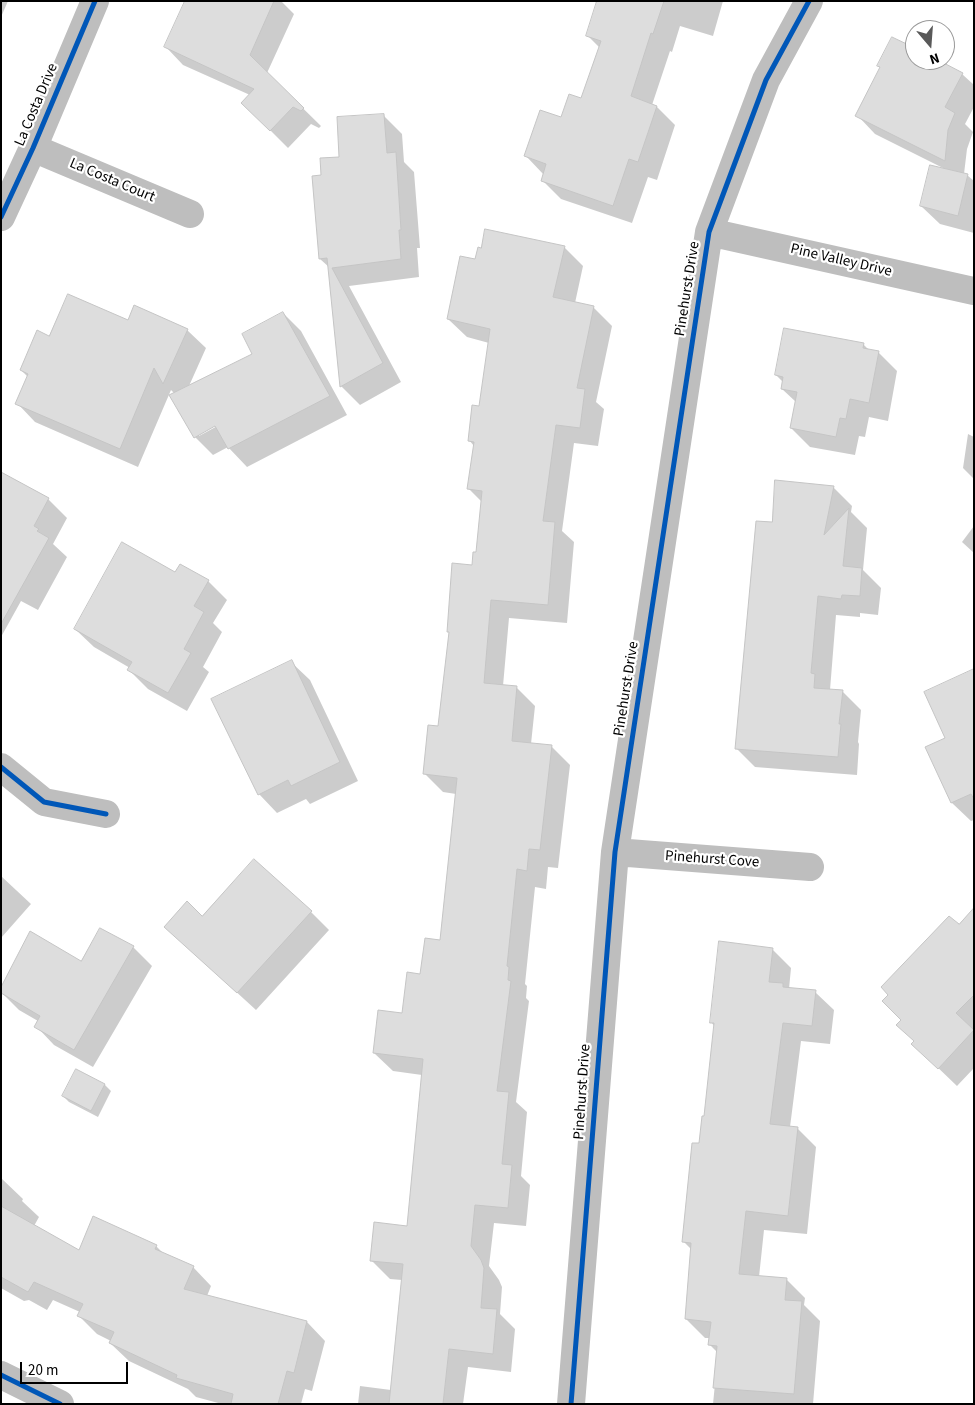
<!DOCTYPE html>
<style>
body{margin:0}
#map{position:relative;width:975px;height:1405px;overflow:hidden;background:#fff;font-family:"Source Sans 3",sans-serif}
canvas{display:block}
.frame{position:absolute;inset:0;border:2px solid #000;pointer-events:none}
.north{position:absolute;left:905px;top:20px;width:50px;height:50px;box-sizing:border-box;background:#fff;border:1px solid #999;border-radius:50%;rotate:162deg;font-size:14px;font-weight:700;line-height:20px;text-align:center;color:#000}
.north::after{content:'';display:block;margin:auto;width:18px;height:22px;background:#595959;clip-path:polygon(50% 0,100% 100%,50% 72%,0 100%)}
.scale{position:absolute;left:20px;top:1362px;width:108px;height:22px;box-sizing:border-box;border:2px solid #000;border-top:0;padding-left:6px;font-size:15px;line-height:18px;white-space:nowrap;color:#000;-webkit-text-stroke:4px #fff;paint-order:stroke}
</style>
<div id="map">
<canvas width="975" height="1405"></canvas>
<div class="frame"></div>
<div class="north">N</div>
<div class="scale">20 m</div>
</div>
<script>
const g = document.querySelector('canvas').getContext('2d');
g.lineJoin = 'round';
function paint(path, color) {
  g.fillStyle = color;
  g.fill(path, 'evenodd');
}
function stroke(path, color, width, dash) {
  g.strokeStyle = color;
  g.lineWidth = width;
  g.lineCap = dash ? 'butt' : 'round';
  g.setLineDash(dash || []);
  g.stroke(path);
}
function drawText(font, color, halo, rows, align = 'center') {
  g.font = font + ' "Source Sans 3",sans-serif';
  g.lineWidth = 4.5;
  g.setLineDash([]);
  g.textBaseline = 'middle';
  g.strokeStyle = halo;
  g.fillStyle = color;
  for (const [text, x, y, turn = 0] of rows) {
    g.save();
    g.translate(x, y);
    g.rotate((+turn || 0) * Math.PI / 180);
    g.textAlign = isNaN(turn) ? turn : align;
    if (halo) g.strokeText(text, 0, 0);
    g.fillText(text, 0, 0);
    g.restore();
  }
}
paint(new Path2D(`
 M 1,1 L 8,1 L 1,17 Z
 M 187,1 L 281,1 L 294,14 L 267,73 L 321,126 L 319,128 L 311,124 L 288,148 L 243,103 L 250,95 L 183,65 L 166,47 Z
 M 595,1 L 723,1 L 713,36 L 680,26 L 672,52 L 670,51 L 652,105 L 657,107 L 675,125 L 657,180 L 648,177 L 632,223 L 561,199 L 542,180 L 544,175 L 526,156 L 582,100 L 600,48 L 588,36 L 597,4 Z
 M 915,50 L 915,60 L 935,60 L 962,74 L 974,85 L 974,107 L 965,124 L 973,132 L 967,149 L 964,174 L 967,175 L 974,181 L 974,233 L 940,224 L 921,206 L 943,168 L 875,134 L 857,115 L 881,68 L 879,66 Z
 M 383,115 L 402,134 L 404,162 L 414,172 L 420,248 L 417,248 L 419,277 L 349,286 L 401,382 L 360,405 L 341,386 L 330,268 L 320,259 L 322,176 Z
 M 564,247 L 583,266 L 575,303 L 593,307 L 612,326 L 596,402 L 604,409 L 598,446 L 574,443 L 562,531 L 574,542 L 567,623 L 509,618 L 503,686 L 517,688 L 535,706 L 531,744 L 551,746 L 570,765 L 558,868 L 548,867 L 546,889 L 535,887 L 525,984 L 527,986 L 526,998 L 529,1001 L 516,1102 L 527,1112 L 521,1176 L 530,1185 L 526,1226 L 494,1223 L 489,1266 L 499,1280 L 502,1287 L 500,1314 L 515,1329 L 511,1372 L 468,1367 L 463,1404 L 358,1404 L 360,1386 L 391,1390 L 402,1280 L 390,1279 L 371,1260 L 408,1227 L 422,1075 L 393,1071 L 374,1053 L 403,1015 L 421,975 L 441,941 L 456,794 L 443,792 L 425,774 L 440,728 L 473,566 L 477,553 L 482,502 L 469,489 L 474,446 L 469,440 L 480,407 L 489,343 L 467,337 L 448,319 L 476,261 Z
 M 283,313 L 301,331 L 347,415 L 247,467 L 228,447 L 213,455 L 195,437 L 175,394 L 171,390 L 138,467 L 35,422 L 17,403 L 28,377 L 21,370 L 50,338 L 128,322 L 187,330 L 206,348 L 189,386 L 254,354 ZM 220,421 L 221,424 L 199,436 L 199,433 Z
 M 863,344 L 870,351 L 878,352 L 897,371 L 888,421 L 869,417 L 865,437 L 859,436 L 855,455 L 810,447 L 791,428 L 796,402 L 782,389 L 783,382 L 776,375 Z
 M 968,434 L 974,437 L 974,479 L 963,468 Z
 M 833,487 L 852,506 L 851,512 L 867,528 L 863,570 L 881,588 L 878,615 L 860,613 L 860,617 L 836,615 L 830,690 L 842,691 L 861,710 L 858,742 L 859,744 L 857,775 L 755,767 L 736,748 L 773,524 Z
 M 1,490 L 48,499 L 67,518 L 53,544 L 67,557 L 38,610 L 21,601 L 1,637 Z
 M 974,526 L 974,553 L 962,542 Z
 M 208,581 L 227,600 L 213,623 L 222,632 L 203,667 L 209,672 L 187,711 L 148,689 L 129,670 L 130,668 L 94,647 L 75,629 Z
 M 291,662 L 310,680 L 358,781 L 310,804 L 306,799 L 277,813 L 259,794 Z
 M 974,670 L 974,820 L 971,821 L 952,803 L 927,747 L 947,738 Z
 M 1,876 L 31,904 L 1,938 Z
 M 311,912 L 329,930 L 256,1010 L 185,945 L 202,918 Z
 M 959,926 L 974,929 L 974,1068 L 957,1086 L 932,1062 Z
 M 133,947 L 152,966 L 93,1067 L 54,1045 L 36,1026 L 38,1021 L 19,1010 L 1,992 L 82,963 Z
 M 772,949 L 791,968 L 789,989 L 815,992 L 834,1010 L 830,1044 L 801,1041 L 790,1127 L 797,1128 L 816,1147 L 807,1234 L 764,1230 L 759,1277 L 786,1279 L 805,1298 L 804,1305 L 820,1321 L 813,1404 L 713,1404 L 718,1353 L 710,1345 L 710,1338 L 705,1338 L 686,1319 L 692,1250 L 683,1241 L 705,1118 L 715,1027 L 711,1022 Z
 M 76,1071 L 105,1085 L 111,1091 L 98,1117 L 69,1102 L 63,1096 Z
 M 1,1178 L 23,1199 L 22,1201 L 39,1217 L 34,1226 L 79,1252 L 156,1246 L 166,1256 L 193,1267 L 211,1286 L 207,1296 L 307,1322 L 325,1341 L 312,1391 L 305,1389 L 301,1404 L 222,1404 L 196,1397 L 188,1389 L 129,1361 L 110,1343 L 111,1341 L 97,1334 L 79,1316 L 80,1312 L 53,1300 L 47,1310 L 29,1300 L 24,1301 L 1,1288 Z`), '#0003');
const building = new Path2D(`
 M 185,1 L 274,1 L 250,55 L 304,108 L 301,111 L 293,107 L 270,131 L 241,103 L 254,89 L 164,47 Z
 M 597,1 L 664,1 L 653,34 L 651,33 L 631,96 L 657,106 L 638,162 L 629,159 L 613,206 L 541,181 L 546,164 L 524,156 L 540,110 L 561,117 L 569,94 L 581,98 L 601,41 L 586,36 Z
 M 892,37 L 915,48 L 915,60 L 938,60 L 963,73 L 945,107 L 955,113 L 948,130 L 945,161 L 855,116 L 880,67 L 877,66 Z
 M 384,114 L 387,153 L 396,152 L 401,230 L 399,230 L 401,259 L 332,268 L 383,363 L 340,387 L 327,258 L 319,259 L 312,176 L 321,175 L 320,158 L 339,157 L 337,117 Z
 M 930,165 L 968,174 L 958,216 L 920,206 Z
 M 485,229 L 565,246 L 553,297 L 594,306 L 577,388 L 585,389 L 580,428 L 556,425 L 543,521 L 555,522 L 548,605 L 491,600 L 484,683 L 517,686 L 512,741 L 552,745 L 540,850 L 529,849 L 527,871 L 517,869 L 507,966 L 509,967 L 508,980 L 511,981 L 497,1091 L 509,1092 L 502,1164 L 512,1165 L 508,1208 L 475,1205 L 471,1246 L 481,1260 L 484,1268 L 481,1308 L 497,1309 L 493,1354 L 449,1349 L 443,1404 L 389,1404 L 403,1264 L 370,1261 L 374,1222 L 407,1226 L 423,1059 L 373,1053 L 378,1010 L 402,1013 L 407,972 L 420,974 L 425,938 L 440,940 L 457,778 L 423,774 L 428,725 L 438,726 L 449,632 L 447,632 L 452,563 L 472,565 L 473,552 L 476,552 L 482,491 L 467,489 L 474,442 L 468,441 L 472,405 L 479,406 L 490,329 L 447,319 L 460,256 L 475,259 L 478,247 L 481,248 Z
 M 68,294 L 128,320 L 134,305 L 188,329 L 163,384 L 154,368 L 120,449 L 15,404 L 28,374 L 20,370 L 37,330 L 49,336 Z
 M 283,312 L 330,396 L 228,449 L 215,426 L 194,438 L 169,395 L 252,354 L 242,334 Z
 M 784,328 L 864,343 L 863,348 L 879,351 L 869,403 L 850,399 L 846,419 L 840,418 L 836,437 L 790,428 L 797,392 L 781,389 L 783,377 L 775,375 Z
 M 1,472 L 49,498 L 34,526 L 39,529 L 37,531 L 49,538 L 1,624 Z
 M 775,480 L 834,486 L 824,535 L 849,508 L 843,566 L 862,568 L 860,596 L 842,595 L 841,599 L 818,596 L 811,673 L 815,674 L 814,688 L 843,690 L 839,724 L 841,724 L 838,757 L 735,749 L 756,521 L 772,522 Z
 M 122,542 L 175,572 L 180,564 L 209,580 L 194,606 L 204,612 L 184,649 L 191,653 L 168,693 L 127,670 L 132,662 L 74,629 Z
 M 292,660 L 340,762 L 291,786 L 288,780 L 258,795 L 211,699 Z
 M 974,669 L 974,799 L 971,794 L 951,803 L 925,747 L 945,738 L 924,692 Z
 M 254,859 L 312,911 L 237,993 L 164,927 L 187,901 L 202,916 Z
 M 974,908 L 974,995 L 956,1013 L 974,1030 L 938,1069 L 911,1044 L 914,1041 L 896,1025 L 901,1020 L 882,1001 L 888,995 L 881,987 L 949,916 L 959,924 Z
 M 100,928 L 134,946 L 74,1050 L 34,1027 L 40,1016 L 1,993 L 1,987 L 30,931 L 81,961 Z
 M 719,941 L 773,948 L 769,982 L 783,983 L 783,987 L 816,990 L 812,1026 L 783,1023 L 770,1124 L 798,1127 L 788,1216 L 746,1211 L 739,1274 L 787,1278 L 785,1300 L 802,1301 L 794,1394 L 713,1388 L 717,1346 L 708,1345 L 711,1322 L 685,1319 L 691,1243 L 682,1242 L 692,1143 L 699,1143 L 702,1116 L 704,1116 L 714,1023 L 710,1023 Z
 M 76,1069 L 105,1084 L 91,1111 L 62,1096 Z
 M 1,1206 L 79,1250 L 93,1216 L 157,1245 L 155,1249 L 194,1266 L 184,1289 L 307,1321 L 294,1373 L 287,1371 L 278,1404 L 231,1404 L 233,1394 L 176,1378 L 177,1375 L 109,1343 L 114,1332 L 77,1316 L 83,1304 L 34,1282 L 28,1292 L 1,1277 Z`);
paint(building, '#ddd');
stroke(building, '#c5c5c5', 1);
stroke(new Path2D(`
 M 33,148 L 190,214
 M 1,217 L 33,148 L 95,1
 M 709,232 L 974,291
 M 1,767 L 44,802 L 106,814
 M 615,852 L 810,867
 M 1,1375 L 60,1404
 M 571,1404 L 615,852 L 709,232 L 766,80 L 809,1`), '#bebebe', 28);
stroke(new Path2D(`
 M 1,217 L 33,148 L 95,1
 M 1,767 L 44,802 L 106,814
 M 1,1375 L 60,1404
 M 571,1404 L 615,852 L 709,232 L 766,80 L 809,1`), '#0057b8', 5);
drawText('15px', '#000', '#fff', [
 ["La Costa Drive",37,105,-67],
 ["La Costa Court",112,181,23],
 ["Pine Valley Drive",841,261,13],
 ["Pinehurst Drive",688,289,-81],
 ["Pinehurst Drive",627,689,-81],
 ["Pinehurst Cove",712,860,4],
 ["Pinehurst Drive",583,1092,-86]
]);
</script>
